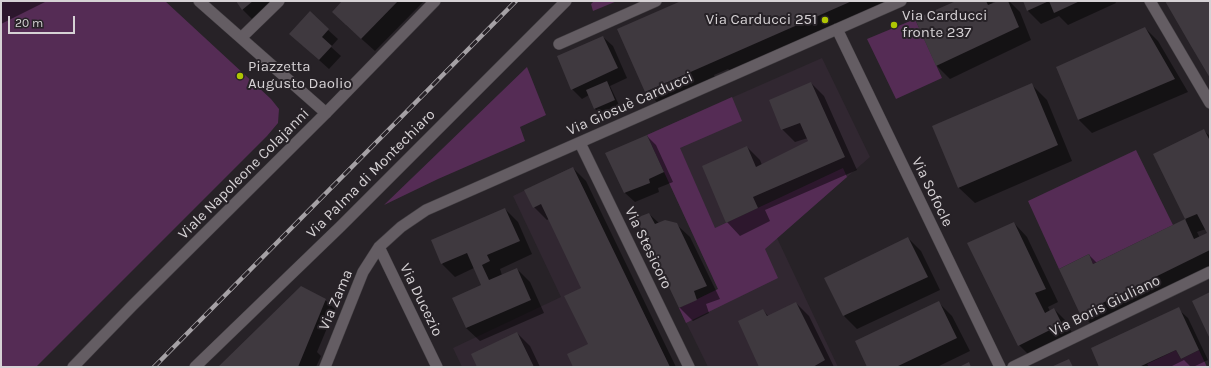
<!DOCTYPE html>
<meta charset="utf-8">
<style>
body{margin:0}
#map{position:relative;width:1211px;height:368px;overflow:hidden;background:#272227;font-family:Karla,sans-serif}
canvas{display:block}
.frame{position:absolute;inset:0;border:2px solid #d6d2d5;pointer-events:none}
.scale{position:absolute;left:8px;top:16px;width:67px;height:18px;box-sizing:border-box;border:2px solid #d6d2d5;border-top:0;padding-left:5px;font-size:12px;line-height:14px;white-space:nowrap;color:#d6d2d5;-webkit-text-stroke:3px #272227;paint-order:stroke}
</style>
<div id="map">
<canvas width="1211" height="368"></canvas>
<div class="frame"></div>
<div class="scale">20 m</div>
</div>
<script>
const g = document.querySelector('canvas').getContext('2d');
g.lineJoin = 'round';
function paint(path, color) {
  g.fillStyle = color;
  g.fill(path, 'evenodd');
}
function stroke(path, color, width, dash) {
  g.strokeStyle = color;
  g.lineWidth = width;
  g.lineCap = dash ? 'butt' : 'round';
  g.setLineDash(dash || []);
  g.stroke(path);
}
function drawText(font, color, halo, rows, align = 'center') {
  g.font = font + ' Karla,sans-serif';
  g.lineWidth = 4;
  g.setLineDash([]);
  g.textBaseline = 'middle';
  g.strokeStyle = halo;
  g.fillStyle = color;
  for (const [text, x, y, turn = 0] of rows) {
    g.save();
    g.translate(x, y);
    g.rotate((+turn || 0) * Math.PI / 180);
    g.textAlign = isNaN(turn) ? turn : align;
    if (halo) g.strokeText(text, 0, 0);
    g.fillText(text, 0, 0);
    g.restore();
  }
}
paint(new Path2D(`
 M 822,58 L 870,157 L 777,238 L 838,367 L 708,367 L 679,308 L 718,289 L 647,135 Z
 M 573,167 L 670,367 L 462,367 L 453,348 L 561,297 L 513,196 Z`), '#312731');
paint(new Path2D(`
 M 1,1 L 165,1 L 271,99 L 279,109 L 278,123 L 267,136 L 36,367 L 1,367 Z
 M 594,1 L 617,1 L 593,11 L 591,4 Z
 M 915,19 L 942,78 L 896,99 L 867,39 Z
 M 527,67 L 546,115 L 520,127 L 525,141 L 438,179 L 384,205 Z
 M 732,97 L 742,121 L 680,148 L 715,228 L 843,168 L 847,177 L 765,249 L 778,278 L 686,323 L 679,308 L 718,289 L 647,135 Z
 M 1136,150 L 1173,225 L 1093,264 L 1089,254 L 1059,269 L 1028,201 Z
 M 1176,350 L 1181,359 L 1199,350 L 1207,367 L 1149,367 L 1147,364 Z`), '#552c55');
paint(new Path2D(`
 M 1,1 L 47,1 L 1,24 Z
 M 237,1 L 274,1 L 252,19 L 243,10 Z
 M 343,1 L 424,1 L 375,51 L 346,25 Z
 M 683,1 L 895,1 L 732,72 L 728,69 L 714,75 L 716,79 L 659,104 L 645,91 Z
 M 958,1 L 991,1 L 994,4 L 1001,1 L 1009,1 L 1020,12 L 1031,40 L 950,79 L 937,66 L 916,19 Z
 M 1024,1 L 1115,1 L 1116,3 L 1068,25 L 1059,16 L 1041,24 L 1028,11 Z
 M 1145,28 L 1158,41 L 1188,92 L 1092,133 L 1079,120 L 1057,67 Z
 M 328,30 L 338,39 L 331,47 L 341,56 L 329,69 L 300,43 Z
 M 603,37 L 613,46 L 627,78 L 610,86 L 619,105 L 600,113 L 595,109 L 589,95 L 582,99 L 572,89 Z
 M 811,83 L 824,96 L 857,170 L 765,210 L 770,221 L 740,236 L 727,222 L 747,147 L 760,160 L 762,165 L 809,142 L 808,138 L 795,142 L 782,129 Z
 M 1031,84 L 1047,100 L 1072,161 L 975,203 L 959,188 L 933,127 Z
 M 1204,131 L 1210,136 L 1210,270 L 1094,327 L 1081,314 L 1060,270 L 1089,255 L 1097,263 L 1186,220 L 1154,154 ZM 1206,229 L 1208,234 L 1200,238 L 1197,232 Z
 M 647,136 L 656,145 L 673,182 L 658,188 L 659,192 L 635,202 L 625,193 Z
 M 573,168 L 586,181 L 676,367 L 575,367 L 589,344 L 583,288 L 549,219 L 547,220 L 534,207 Z
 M 505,209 L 518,222 L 532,254 L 500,269 L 502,275 L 517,269 L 530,282 L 544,313 L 480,341 L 466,328 L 482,286 L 474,268 L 455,277 L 442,264 Z
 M 649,214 L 659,223 L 676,224 L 690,237 L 720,299 L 706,304 L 709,313 L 693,321 L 680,308 L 637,218 Z
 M 1014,223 L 1027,237 L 1058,302 L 1048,307 L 1050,311 L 1054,309 L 1067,322 L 1074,337 L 1032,358 L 1019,345 Z
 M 908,238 L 921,251 L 940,290 L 857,329 L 844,316 Z
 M 325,300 L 335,309 L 317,352 L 321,356 L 316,367 L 220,367 Z
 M 796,303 L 809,316 L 834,367 L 761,367 L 763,310 L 769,317 Z
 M 939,303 L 952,316 L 970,351 L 937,367 L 868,367 Z
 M 1178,309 L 1188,318 L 1208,360 L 1193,367 L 1191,367 L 1184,360 L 1170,367 L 1101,367 Z
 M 517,333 L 530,346 L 540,367 L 478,367 Z`), '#0007');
paint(new Path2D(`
 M 236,1 L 253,1 L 242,10 Z
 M 342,1 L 398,1 L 361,39 L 332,12 Z
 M 681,1 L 852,1 L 645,92 L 617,29 Z
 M 956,1 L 986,1 L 988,5 L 998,1 L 1008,1 L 1019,27 L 936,66 L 915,19 Z
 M 1023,1 L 1080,1 L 1054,13 L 1049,1 L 1027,11 Z
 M 1165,1 L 1210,1 L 1210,78 L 1191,46 Z
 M 310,11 L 329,29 L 322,37 L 332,46 L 319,60 L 289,34 Z
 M 1145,27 L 1175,79 L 1078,120 L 1056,67 Z
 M 603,36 L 618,68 L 571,90 L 557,56 Z
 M 607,81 L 615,100 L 594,109 L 586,90 Z
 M 811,82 L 845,157 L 753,197 L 758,208 L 726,223 L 702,166 L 747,146 L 756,167 L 808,141 L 800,123 L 781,130 L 769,100 Z
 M 1032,83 L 1058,145 L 958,188 L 932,126 Z
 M 1204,129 L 1210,141 L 1210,250 L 1080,314 L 1059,269 L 1089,254 L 1093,264 L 1185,219 L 1194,239 L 1207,233 L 1197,214 L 1185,219 L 1153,154 Z
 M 647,135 L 664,172 L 649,179 L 650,183 L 624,193 L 605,153 Z
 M 573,167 L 670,367 L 573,367 L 567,354 L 588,344 L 564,296 L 581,288 L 541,204 L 533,208 L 524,190 Z
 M 505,208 L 520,241 L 487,255 L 490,261 L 482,265 L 489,280 L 517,268 L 531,300 L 466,328 L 452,298 L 481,285 L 467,253 L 441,264 L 431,240 Z
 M 649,213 L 655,224 L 665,220 L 677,223 L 707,286 L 694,291 L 697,300 L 679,308 L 636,218 Z
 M 1014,222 L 1046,289 L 1035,293 L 1045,313 L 1054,308 L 1062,324 L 1018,346 L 967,243 Z
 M 908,237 L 928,277 L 843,316 L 824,278 Z
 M 301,286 L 326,299 L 298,367 L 218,367 Z
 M 1210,292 L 1210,339 L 1192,301 Z
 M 939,301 L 957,338 L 896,367 L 867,367 L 855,341 Z
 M 796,302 L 825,360 L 813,367 L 759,367 L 738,321 L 763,309 L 767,316 Z
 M 1179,307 L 1199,350 L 1181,359 L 1176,350 L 1139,367 L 1099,367 L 1091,348 Z
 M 517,332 L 534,367 L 477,367 L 471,354 Z
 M 1069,359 L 1073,367 L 1051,367 Z
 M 969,362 L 971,367 L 959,367 Z`), '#3f393f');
const minor = new Path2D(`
 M 199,1 L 326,113
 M 1150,1 L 1210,103
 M 837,29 L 1000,367
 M 241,38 L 279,1
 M 559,44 L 656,1
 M 580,143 L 689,367
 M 379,247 L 437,367
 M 195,367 L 341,226 L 566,1
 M 325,367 L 363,272 L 379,247 L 401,227 L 426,210 L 901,1
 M 1013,367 L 1210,272`);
const tertiary = new Path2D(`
 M 73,367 L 132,306 L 326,113 L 435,1`);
stroke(minor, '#433f43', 12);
stroke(tertiary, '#433f43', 12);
stroke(minor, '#645d63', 11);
stroke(tertiary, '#645d63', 11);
const rail = new Path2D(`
 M 154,367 L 516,1`);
stroke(rail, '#a5a1a5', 4.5);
stroke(rail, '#272227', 3, [9]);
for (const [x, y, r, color] of [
 [825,20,4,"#afc503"],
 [894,25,4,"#afc503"],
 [240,76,4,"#afc503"]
]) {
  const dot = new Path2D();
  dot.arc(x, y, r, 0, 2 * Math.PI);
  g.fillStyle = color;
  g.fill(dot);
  stroke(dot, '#272227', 1.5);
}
drawText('15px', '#d6d2d5', '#272227', [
 ["Via Carducci",902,16],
 ["fronte 237",902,33],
 ["Via Carducci 251",817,20,"right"],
 ["Piazzetta",248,67],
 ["Augusto Daolio",248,84]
], 'left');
drawText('15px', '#d6d2d5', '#272227', [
 ["Via Giosuè Carducci",630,104,-24],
 ["Viale Napoleone Colajanni",244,174,-45],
 ["Via Palma di Montechiaro",371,174,-45],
 ["Via Sofocle",932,192,64],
 ["Via Stesicoro",648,248,64],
 ["Via Zama",336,300,-67],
 ["Via Ducezio",421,300,64],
 ["Via Boris Giuliano",1105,306,-26]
]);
</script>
